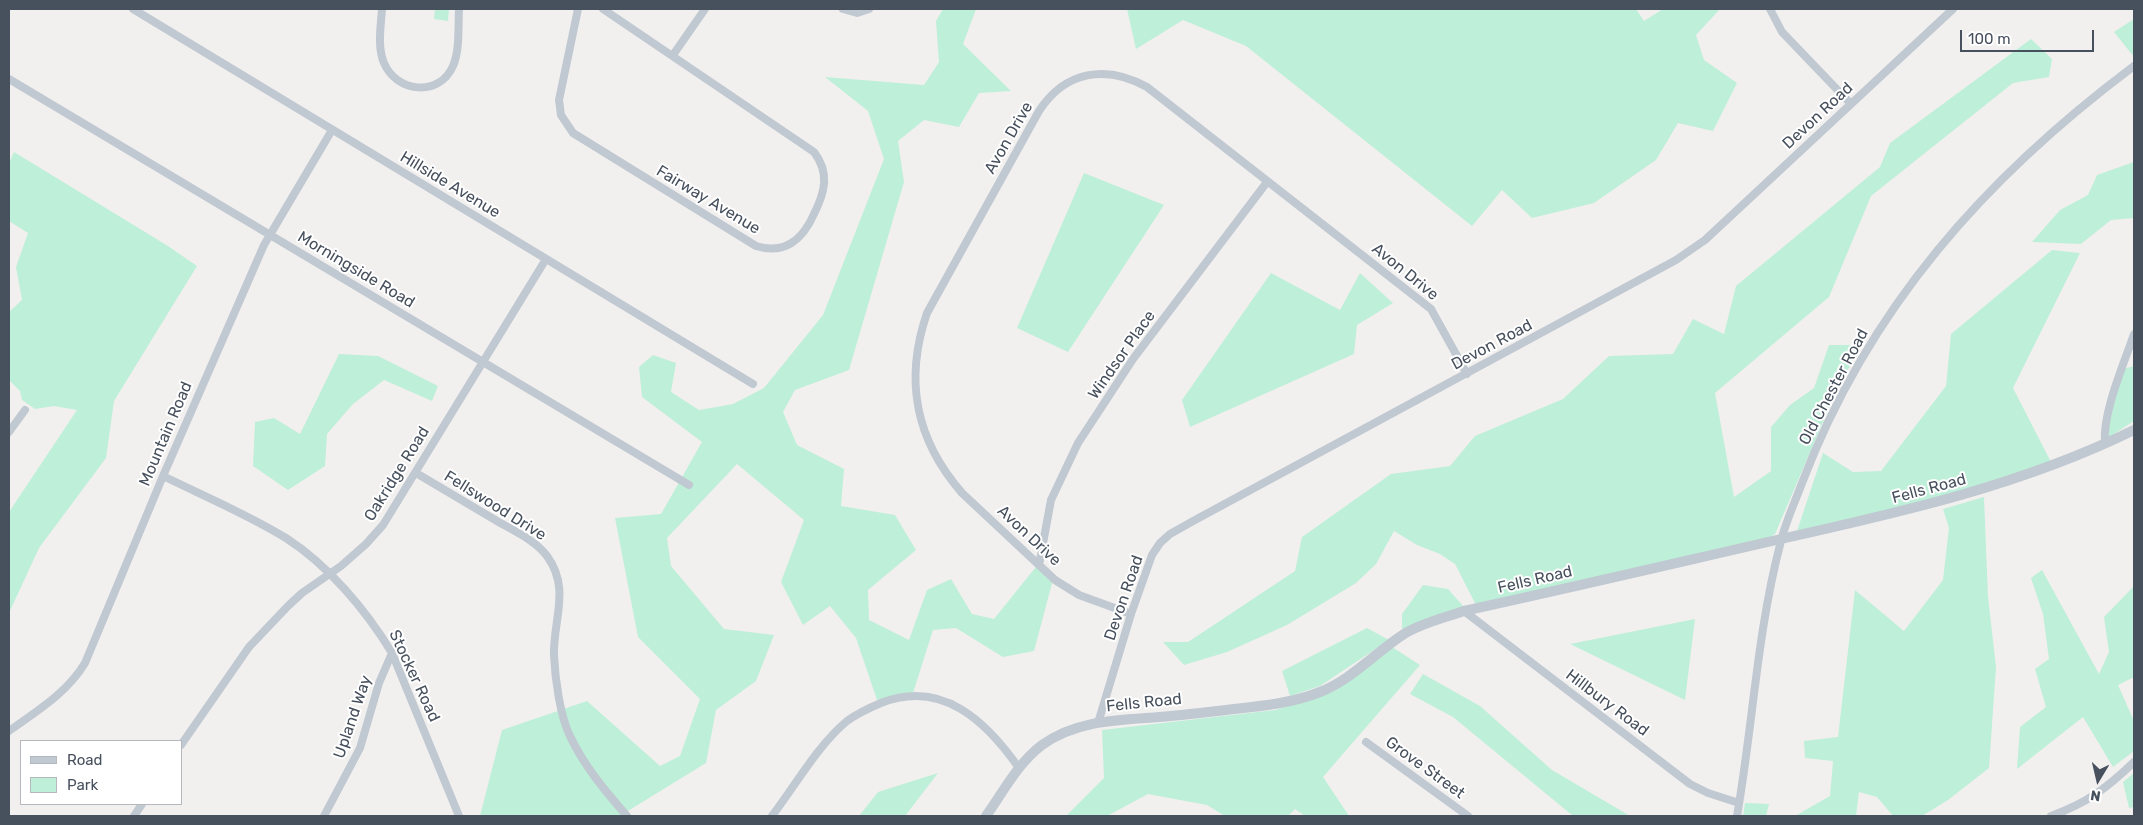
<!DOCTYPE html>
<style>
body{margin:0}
#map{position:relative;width:2143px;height:825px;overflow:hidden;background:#f2f0ef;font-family:Rubik,sans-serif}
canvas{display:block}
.frame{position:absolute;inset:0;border:10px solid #47505d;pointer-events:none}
.legend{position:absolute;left:20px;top:740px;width:162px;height:65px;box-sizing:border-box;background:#fff;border:1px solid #b5b9be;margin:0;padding:6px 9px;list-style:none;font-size:15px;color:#47505d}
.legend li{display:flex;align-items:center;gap:10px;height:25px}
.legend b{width:25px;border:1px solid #b5b9be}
.north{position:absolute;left:2073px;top:755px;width:50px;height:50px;-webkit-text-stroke:4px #fff;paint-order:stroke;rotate:189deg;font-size:14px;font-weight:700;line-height:20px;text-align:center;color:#47505d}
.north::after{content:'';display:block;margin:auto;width:18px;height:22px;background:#47505d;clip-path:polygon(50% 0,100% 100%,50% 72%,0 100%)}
.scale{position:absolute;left:1960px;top:30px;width:134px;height:22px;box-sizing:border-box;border:2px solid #47505d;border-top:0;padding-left:6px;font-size:15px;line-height:18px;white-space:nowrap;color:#47505d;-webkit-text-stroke:4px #fff;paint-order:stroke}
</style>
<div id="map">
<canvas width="2143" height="825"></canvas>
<div class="frame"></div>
<ul class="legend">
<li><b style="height:6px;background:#c0c8d1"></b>Road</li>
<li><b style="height:14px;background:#beefd8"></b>Park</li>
</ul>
<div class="north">N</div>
<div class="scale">100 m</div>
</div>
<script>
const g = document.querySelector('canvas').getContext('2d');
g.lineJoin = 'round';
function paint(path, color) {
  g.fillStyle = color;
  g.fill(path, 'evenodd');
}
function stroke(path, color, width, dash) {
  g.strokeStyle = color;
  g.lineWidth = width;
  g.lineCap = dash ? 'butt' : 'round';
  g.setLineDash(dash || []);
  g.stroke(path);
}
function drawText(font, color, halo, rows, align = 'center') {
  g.font = font + ' Rubik,sans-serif';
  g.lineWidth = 4;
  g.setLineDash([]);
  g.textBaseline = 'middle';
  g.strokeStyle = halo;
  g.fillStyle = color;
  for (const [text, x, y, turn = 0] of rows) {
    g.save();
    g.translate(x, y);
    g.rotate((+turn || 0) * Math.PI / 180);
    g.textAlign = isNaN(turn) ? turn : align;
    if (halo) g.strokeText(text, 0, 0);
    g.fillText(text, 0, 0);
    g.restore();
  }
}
paint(new Path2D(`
 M 435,9 L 449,9 L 448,21 L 434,19 Z
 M 943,9 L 976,9 L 963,44 L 1011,91 L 979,93 L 959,127 L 924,120 L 898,141 L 904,182 L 849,370 L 795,390 L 783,412 L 797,445 L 844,469 L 841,506 L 895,515 L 916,550 L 868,590 L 869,620 L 909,640 L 927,590 L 951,579 L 972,614 L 994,619 L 1039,563 L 1054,576 L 1034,651 L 1003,657 L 956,628 L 933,630 L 913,693 L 877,700 L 856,638 L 830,606 L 803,625 L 781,582 L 804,520 L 737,464 L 667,538 L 671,566 L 724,629 L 774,635 L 756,681 L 716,710 L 706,763 L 623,814 L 625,816 L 480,816 L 502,730 L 587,701 L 660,766 L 680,756 L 700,699 L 638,637 L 615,518 L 661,514 L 702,442 L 642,397 L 639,367 L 653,355 L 676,363 L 671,392 L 699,410 L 733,404 L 764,388 L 823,315 L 884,159 L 868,111 L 825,77 L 924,85 L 939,62 L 936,21 Z
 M 1127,9 L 1636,9 L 1644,21 L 1663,9 L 1720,9 L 1696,35 L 1704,60 L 1737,83 L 1713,131 L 1678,123 L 1656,160 L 1594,203 L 1532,218 L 1502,190 L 1472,226 L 1246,46 L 1183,20 L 1136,49 Z
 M 2134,19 L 2134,57 L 2114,32 Z
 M 2031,39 L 2052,59 L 2049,77 L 2013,83 L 1871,196 L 1829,297 L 1715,393 L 1734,497 L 1771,471 L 1771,427 L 1790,405 L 1814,388 L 1829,345 L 1861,345 L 1835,394 L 1775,534 L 1764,541 L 1477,607 L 1455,564 L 1440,554 L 1417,545 L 1394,531 L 1376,564 L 1356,583 L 1287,625 L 1227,652 L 1184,665 L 1163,642 L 1188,642 L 1295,571 L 1302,537 L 1391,474 L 1450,466 L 1475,436 L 1563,399 L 1609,356 L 1673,354 L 1693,319 L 1724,334 L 1736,286 L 1880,167 L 1890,143 Z
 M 14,152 L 168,246 L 197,266 L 114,401 L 106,458 L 39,548 L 9,613 L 9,512 L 77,410 L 54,406 L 35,409 L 22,400 L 20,391 L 9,380 L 9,312 L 22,300 L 16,267 L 28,233 L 9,221 L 9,163 Z
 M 2134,162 L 2134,218 L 2111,220 L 2081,244 L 2032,242 L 2060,210 L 2088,195 L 2097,175 Z
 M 1084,173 L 1164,205 L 1068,352 L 1017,328 Z
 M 2052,250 L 2080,253 L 2013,388 L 2052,464 L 1983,488 L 1797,531 L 1823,453 L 1853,472 L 1881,471 L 1946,386 L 1951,334 Z
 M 1271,273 L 1340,310 L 1360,273 L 1393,303 L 1357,325 L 1354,354 L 1190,427 L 1182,400 Z
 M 339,354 L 378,356 L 438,386 L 432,401 L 384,380 L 353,404 L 327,434 L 325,466 L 288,490 L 253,466 L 255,422 L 274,418 L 300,434 Z
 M 2134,366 L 2134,421 L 2100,443 L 2119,370 Z
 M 1984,497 L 1988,597 L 1996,667 L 1989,768 L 1948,800 L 1922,816 L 1893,816 L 1877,797 L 1859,792 L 1856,816 L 1795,816 L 1830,796 L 1833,761 L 1805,758 L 1804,741 L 1838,737 L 1855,590 L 1904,631 L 1943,580 L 1949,528 L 1943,509 Z
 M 2042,570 L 2099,674 L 2109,652 L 2104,617 L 2134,586 L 2134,677 L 2118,685 L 2134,721 L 2134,751 L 2113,767 L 2083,717 L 2017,769 L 2020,727 L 2046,707 L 2035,669 L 2049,659 L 2043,614 L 2031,578 Z
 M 1423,585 L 1448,589 L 1464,607 L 1402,629 L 1402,614 Z
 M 1695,619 L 1685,700 L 1570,644 Z
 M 1367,628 L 1389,640 L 1320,686 L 1290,696 L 1282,671 Z
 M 1392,647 L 1420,665 L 1323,777 L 1349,816 L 1305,816 L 1295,809 L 1288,816 L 1225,816 L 1207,805 L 1148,794 L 1107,816 L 1066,816 L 1104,778 L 1102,730 L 1275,710 L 1325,695 Z
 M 1423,674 L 1480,706 L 1552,770 L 1630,816 L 1573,816 L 1453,717 L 1410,694 Z
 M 938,773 L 905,816 L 859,816 L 878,792 Z
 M 2134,773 L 2134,807 L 2129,808 L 2123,782 Z
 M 1745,803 L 1769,804 L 1766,816 L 1743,816 Z`), '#beefd8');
stroke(new Path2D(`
 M 133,9 L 753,384
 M 382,9 C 381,25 377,47 384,63 C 396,92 439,98 453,66 C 460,50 458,27 459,9
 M 578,9 L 559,100 L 561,115 L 573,133 L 756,246 C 785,255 803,239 814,214 C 825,192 830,173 814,152 L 603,9
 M 843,9 L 857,13 L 869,9
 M 1770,9 L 1782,32 L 1851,104
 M 673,55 L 705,9
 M 9,79 L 689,485
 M 9,432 L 25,410
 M 2105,444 C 2102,413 2124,364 2134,334
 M 416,473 C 443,489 470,505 497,521 C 514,531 535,540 547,556 C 571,589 553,619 554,655 C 555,678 560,716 570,736 C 584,766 606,792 627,816
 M 163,476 C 204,496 247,514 286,538 C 328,565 366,610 392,653 L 459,816
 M 1039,565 L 1051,500 L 1078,443 L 1133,359 L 1267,182
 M 1464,611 L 1690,784 L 1708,793 L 1739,803
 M 1131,614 L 1079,595 L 1055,580 L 962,493 C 915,439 904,380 927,313 L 1039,111 C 1065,71 1106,64 1147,87 L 1431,309 L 1467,374
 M 1098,723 L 1131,614 L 1152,555 L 1160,543 L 1170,534 L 1195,520 L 1676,260 L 1705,240 L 1953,9
 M 9,731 C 37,711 67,693 85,663 L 163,476 L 264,245 L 332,130
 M 1366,742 L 1468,816
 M 181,745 L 249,647 L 288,606 L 302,593 L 341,566 L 366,544 L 383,525 L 546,259
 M 134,816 L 142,804
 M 324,816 L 360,748 L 379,683 L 392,653
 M 772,816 C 795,786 818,745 847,721 C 858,713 869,708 881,703 C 942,679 986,721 1019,768
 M 1737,816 C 1753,725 1757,631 1781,541 C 1786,521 1795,502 1802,483 C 1869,307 1986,177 2134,66
 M 2051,816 C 2087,803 2107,788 2134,762`), '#c0c8d1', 8);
stroke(new Path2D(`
 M 986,816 C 1003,792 1018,763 1042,745 C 1076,720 1119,720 1159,717 C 1184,715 1209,712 1234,709 C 1263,706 1292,703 1320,692 C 1351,680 1376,652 1404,634 C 1422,623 1444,618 1464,611 C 1570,588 1676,563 1781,539 C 1902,512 2022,485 2134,430`), '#c0c8d1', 10);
drawText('16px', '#47505d', '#fff', [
 ["Devon Road",1818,116,-43],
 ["Avon Drive",1009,138,-60],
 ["Hillside Avenue",450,185,31],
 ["Fairway Avenue",708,200,31],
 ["Morningside Road",356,270,31],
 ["Avon Drive",1405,272,39],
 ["Devon Road",1492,345,-28],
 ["Windsor Place",1122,355,-55],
 ["Old Chester Road",1834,387,-62],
 ["Mountain Road",166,434,-67],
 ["Oakridge Road",397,474,-58],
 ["Fells Road",1929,489,-15],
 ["Fellswood Drive",495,506,32],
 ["Avon Drive",1029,536,43],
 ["Fells Road",1535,580,-13],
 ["Devon Road",1124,598,-71],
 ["Stocker Road",414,676,65],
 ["Fells Road",1144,703,-6],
 ["Hillbury Road",1607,703,37],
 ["Upland Way",353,717,-71],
 ["Grove Street",1425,768,36]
]);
</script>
